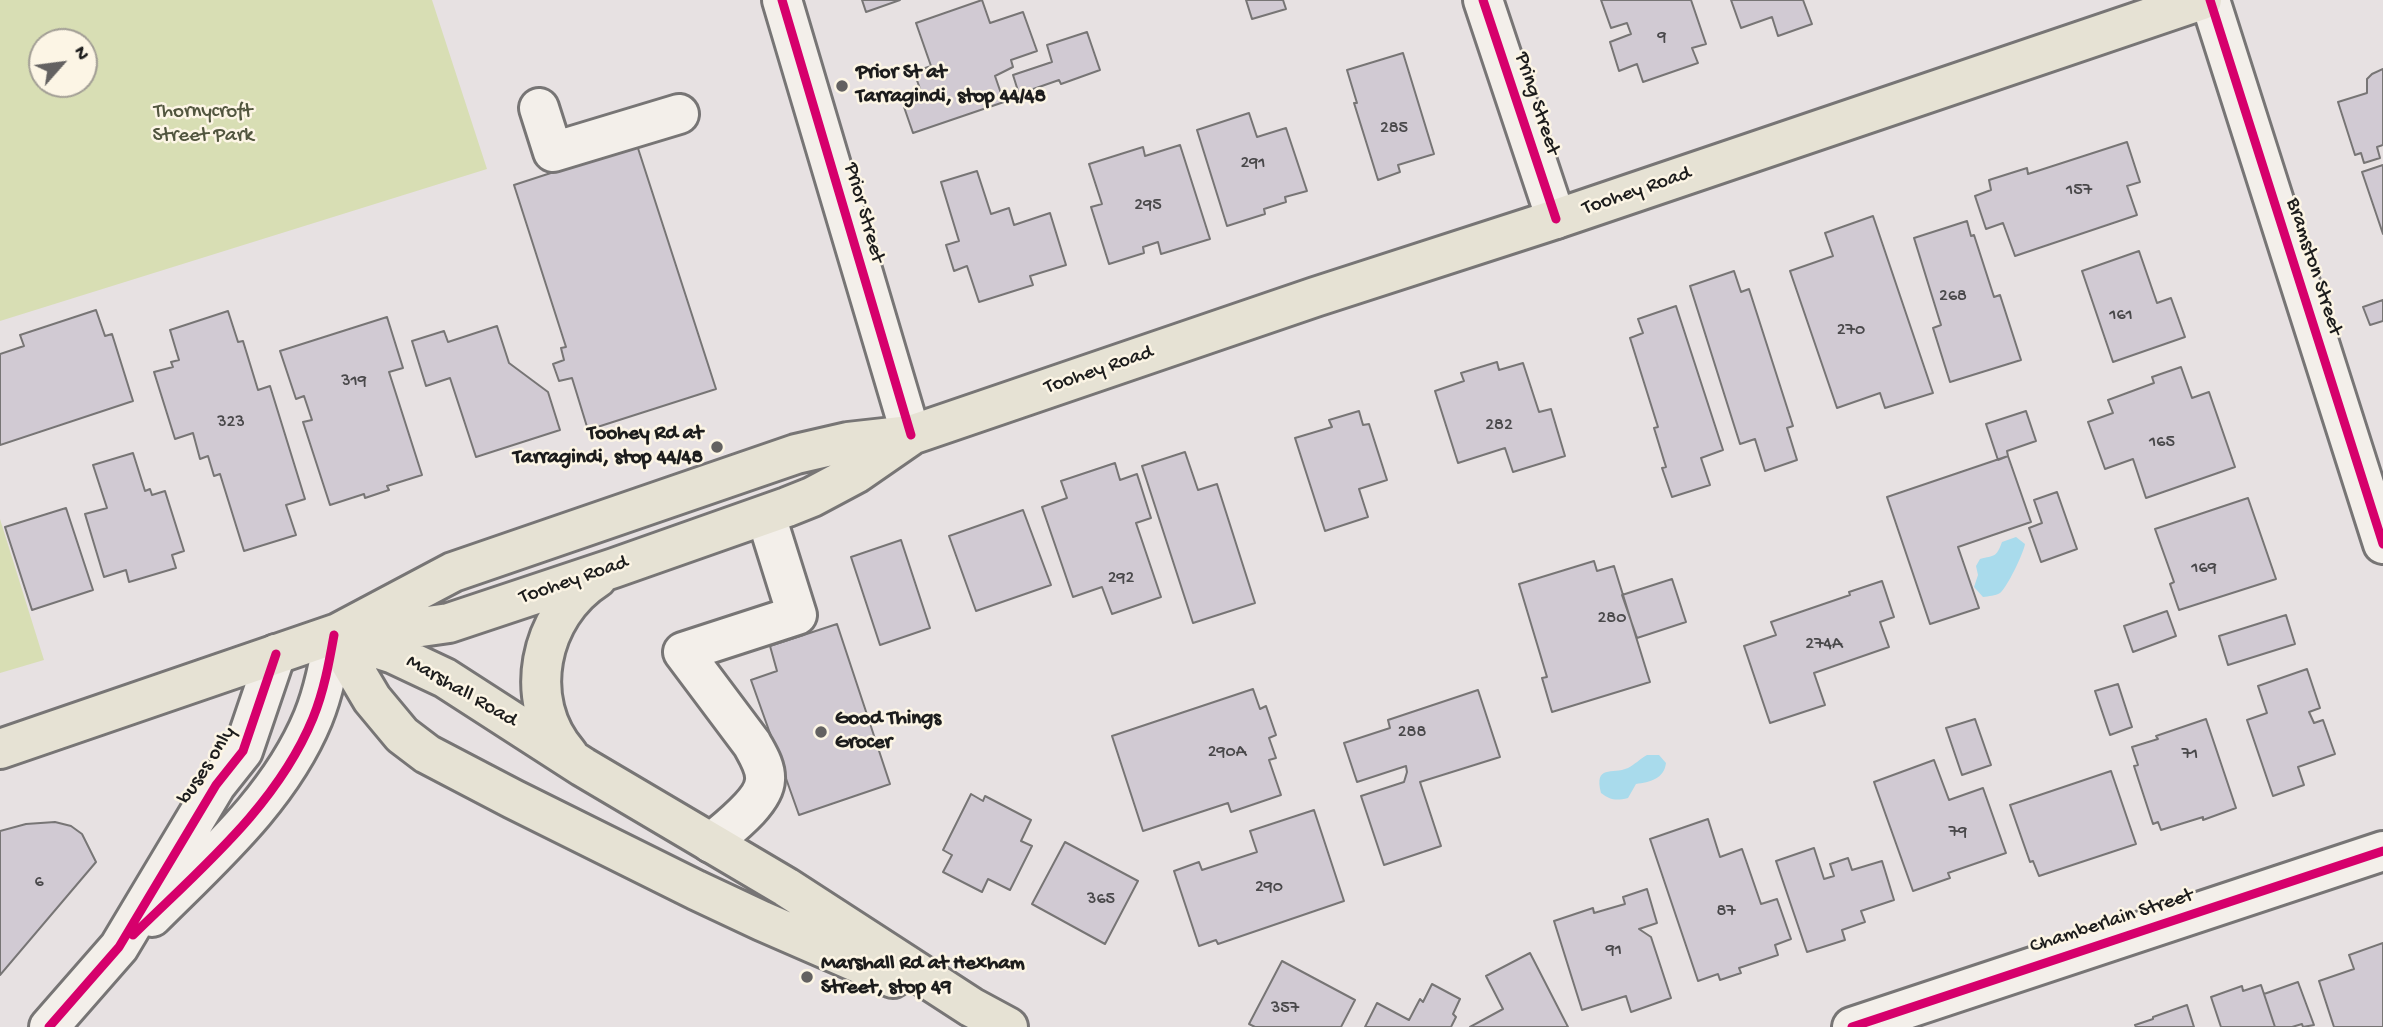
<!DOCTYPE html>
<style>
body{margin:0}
#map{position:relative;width:2383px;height:1027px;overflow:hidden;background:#e7e1e2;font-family:"Gochi Hand",sans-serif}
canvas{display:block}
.north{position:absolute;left:28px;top:28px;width:70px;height:70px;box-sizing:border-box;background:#fcf5e5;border:2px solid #a29e95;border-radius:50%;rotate:62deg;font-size:19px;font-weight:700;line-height:28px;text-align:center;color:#1c1c1c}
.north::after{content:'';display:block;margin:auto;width:24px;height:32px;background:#636161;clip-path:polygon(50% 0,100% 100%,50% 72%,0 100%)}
</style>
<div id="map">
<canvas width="2383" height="1027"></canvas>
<div class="north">N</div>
</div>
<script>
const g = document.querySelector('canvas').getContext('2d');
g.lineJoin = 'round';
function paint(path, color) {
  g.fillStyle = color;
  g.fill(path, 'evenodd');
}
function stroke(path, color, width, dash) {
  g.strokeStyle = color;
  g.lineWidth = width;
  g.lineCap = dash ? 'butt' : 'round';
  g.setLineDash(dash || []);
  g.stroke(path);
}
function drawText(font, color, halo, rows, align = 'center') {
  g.font = font + ' "Gochi Hand",sans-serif';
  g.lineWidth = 5;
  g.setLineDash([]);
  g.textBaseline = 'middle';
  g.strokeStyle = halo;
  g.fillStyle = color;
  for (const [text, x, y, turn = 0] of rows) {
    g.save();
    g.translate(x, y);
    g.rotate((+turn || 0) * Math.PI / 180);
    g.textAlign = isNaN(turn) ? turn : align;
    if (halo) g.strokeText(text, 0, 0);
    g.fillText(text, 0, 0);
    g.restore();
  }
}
paint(new Path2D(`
 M 0,0 L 432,0 L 487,169 L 0,321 ZM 42,42 L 84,42 L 84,84 L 42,84 Z
 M 0,519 L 44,660 L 0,673 Z`), '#d8deb4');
paint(new Path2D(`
 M 2016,537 L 2025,544 C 2024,552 2007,588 2000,593 C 1995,596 1989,596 1983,597 L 1974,587 L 1978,575 L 1976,566 L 1980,559 C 1995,555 1996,558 2002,542 Z
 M 1647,755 L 1659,755 L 1666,763 C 1664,779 1650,782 1636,784 L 1628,798 C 1616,801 1610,800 1601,793 C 1594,764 1612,775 1628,768 C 1634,765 1640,759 1647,755 Z`), '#a9dbec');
const building = new Path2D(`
 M 862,0 L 900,0 L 866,12 Z
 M 982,0 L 990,23 L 1023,12 L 1037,51 L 1011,60 L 1013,67 L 995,76 L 1004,102 L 913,133 L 904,107 L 924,100 L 914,72 L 931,66 L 916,23 Z
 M 1246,0 L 1283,0 L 1286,9 L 1252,19 Z
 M 1601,0 L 1691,0 L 1706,44 L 1692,48 L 1698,63 L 1643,82 L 1637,64 L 1619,71 L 1610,42 L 1631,34 L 1627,23 L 1611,28 Z
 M 1731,0 L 1803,0 L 1812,24 L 1778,36 L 1772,17 L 1741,28 Z
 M 1087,32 L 1100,70 L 1061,84 L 1059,80 L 1019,94 L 1013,75 L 1052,62 L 1047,45 Z
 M 1403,53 L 1434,154 L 1398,165 L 1400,172 L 1378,180 L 1354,103 L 1357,103 L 1347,70 Z
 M 2383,69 L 2383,145 L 2377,147 L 2380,158 L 2364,163 L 2361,153 L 2355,155 L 2338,102 L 2367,93 L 2367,79 L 2372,74 Z
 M 1249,113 L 1257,137 L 1286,128 L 1307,191 L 1285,197 L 1286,202 L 1264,209 L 1265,214 L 1227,226 L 1197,130 Z
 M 635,139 L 716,389 L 588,430 L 572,378 L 559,381 L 553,364 L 564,360 L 561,348 L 566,347 L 514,185 L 557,171 L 555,164 Z
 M 2127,142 L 2140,182 L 2127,186 L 2137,215 L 2015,256 L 2003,223 L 1986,229 L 1975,196 L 1991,190 L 1989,180 L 2027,168 L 2028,174 Z
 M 1180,145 L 1210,239 L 1161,254 L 1158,242 L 1143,247 L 1144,253 L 1109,264 L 1091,207 L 1102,204 L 1089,164 L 1143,147 L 1145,156 Z
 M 2383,165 L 2383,234 L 2362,172 Z
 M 977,171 L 991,214 L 1009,208 L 1014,225 L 1050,213 L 1066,265 L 1030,276 L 1033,285 L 979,302 L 967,266 L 954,271 L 946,245 L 959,241 L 941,182 Z
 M 1873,216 L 1933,393 L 1885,408 L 1880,393 L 1837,408 L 1790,271 L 1833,256 L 1825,233 Z
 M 1967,221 L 1971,236 L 1974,235 L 1994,297 L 2000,295 L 2021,360 L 1950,382 L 1933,328 L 1941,325 L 1914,238 Z
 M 2139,251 L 2157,303 L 2171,298 L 2185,337 L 2113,362 L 2082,271 Z
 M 1734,271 L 1741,292 L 1749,289 L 1793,426 L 1787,428 L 1797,460 L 1765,471 L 1755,439 L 1740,444 L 1690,286 Z
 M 2383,300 L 2383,321 L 2370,325 L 2363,307 Z
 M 1676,306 L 1723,450 L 1701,458 L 1710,485 L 1672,497 L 1662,468 L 1666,467 L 1654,428 L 1658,427 L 1630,338 L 1643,333 L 1638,319 Z
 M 96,310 L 105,336 L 112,334 L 133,401 L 0,445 L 0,354 L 24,346 L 20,335 Z
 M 228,311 L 238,342 L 243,341 L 258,390 L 270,386 L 305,499 L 286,505 L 296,535 L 244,551 L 220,474 L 214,476 L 208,456 L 200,459 L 193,433 L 175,439 L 154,372 L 173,367 L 171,362 L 179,360 L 170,330 Z
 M 387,317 L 403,368 L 389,372 L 422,475 L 387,486 L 389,490 L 365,498 L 364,494 L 330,505 L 303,422 L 312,420 L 304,396 L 296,399 L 280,351 Z
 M 497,326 L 509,363 L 548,392 L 560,430 L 476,457 L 450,378 L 426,386 L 412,341 L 444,331 L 448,342 Z
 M 1497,362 L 1499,370 L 1523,363 L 1539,412 L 1551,409 L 1565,456 L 1513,472 L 1505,448 L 1458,463 L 1435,391 L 1464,381 L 1461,373 Z
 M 2181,367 L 2192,398 L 2209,392 L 2235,467 L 2146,498 L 2133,459 L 2105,469 L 2088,422 L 2113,413 L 2108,400 L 2154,383 L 2152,377 Z
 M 1359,411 L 1363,425 L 1369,424 L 1387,480 L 1359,489 L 1368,517 L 1325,531 L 1295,438 L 1332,427 L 1329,420 Z
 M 2026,411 L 2036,441 L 2007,451 L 2008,456 L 1998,460 L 1986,424 Z
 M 1185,452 L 1198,490 L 1217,484 L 1255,603 L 1193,623 L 1142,466 Z
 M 133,453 L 145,491 L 150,489 L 152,495 L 165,491 L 184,551 L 172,555 L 176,568 L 129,582 L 126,570 L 104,577 L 85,514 L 107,508 L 93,465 Z
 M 2008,456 L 2031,522 L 1958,547 L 1979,608 L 1930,624 L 1887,497 Z
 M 1115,463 L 1120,480 L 1137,474 L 1151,518 L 1136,523 L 1161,597 L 1112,614 L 1102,587 L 1073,597 L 1042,507 L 1067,498 L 1061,481 Z
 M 2057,492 L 2077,549 L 2041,562 L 2029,528 L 2042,523 L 2034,500 Z
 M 2248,498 L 2276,579 L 2179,610 L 2170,584 L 2174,582 L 2155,529 Z
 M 66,508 L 93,590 L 32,610 L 5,527 Z
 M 1023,510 L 1051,585 L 976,611 L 949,536 Z
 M 901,540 L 930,628 L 880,645 L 851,557 Z
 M 1594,561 L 1597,571 L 1614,566 L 1650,682 L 1552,712 L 1542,678 L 1547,677 L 1519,584 Z
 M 1672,579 L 1686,622 L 1637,638 L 1622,595 Z
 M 1882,581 L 1894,617 L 1880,622 L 1889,647 L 1814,673 L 1825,705 L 1770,723 L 1744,646 L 1776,635 L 1771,622 L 1850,595 L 1849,592 Z
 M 2167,611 L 2176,636 L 2133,652 L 2124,626 Z
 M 2286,615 L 2295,644 L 2228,665 L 2219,636 Z
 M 837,624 L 890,784 L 799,815 L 751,680 L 777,671 L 770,646 Z
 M 2307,669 L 2320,708 L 2309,712 L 2314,723 L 2323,720 L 2335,754 L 2298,767 L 2304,785 L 2273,796 L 2247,720 L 2267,713 L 2258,686 Z
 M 2118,684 L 2132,727 L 2110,735 L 2095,691 Z
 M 1253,689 L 1260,709 L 1266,706 L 1276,735 L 1269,738 L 1276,758 L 1269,760 L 1281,795 L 1231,812 L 1228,803 L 1143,831 L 1112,736 Z
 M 1478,690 L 1500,757 L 1420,782 L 1441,846 L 1384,865 L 1361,796 L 1404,782 L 1407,772 L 1406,766 L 1357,782 L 1344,743 L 1390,728 L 1388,720 Z
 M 1975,719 L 1991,765 L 1962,775 L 1946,728 Z
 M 2206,719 L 2236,808 L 2203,820 L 2203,817 L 2161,830 L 2158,822 L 2153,824 L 2134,766 L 2138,765 L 2132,747 L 2158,739 L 2156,736 Z
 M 1934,760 L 1949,800 L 1983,788 L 2006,853 L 1948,873 L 1950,878 L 1913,891 L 1874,782 Z
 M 2111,771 L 2136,844 L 2039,876 L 2033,861 L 2030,862 L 2010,805 Z
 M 971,794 L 983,801 L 985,796 L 1031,820 L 1021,841 L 1032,846 L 1010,890 L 988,879 L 982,892 L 943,872 L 952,855 L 943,850 Z
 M 1314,810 L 1344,901 L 1218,944 L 1216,940 L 1199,946 L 1174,871 L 1199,862 L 1202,870 L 1257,852 L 1250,831 Z
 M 1708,819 L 1720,857 L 1742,849 L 1761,904 L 1777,899 L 1791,939 L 1775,945 L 1778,955 L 1739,968 L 1741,973 L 1720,980 L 1718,974 L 1698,981 L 1650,839 Z
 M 55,822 L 71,826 L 82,834 L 96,862 L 0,975 L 0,831 L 26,824 Z
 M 1065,842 L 1138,881 L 1105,944 L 1032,904 Z
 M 1814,848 L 1824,879 L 1834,876 L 1830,864 L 1848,858 L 1852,870 L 1882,861 L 1894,900 L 1861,911 L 1865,922 L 1842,930 L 1845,940 L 1807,952 L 1776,861 Z
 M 1647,889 L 1657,923 L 1639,929 L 1651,937 L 1671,998 L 1631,1012 L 1626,996 L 1582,1010 L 1554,921 L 1593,908 L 1594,913 L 1625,904 L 1623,897 Z
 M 2383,943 L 2383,1027 L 2334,1027 L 2319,981 L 2354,969 L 2349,955 Z
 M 1530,953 L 1568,1027 L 1470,1027 L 1503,1009 L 1486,976 Z
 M 1282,961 L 1355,1000 L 1341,1027 L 1255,1027 L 1249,1024 Z
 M 2298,982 L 2314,1025 L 2303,1027 L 2302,1024 L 2292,1027 L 2275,1027 L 2264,994 Z
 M 1432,984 L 1460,999 L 1453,1014 L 1456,1017 L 1451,1027 L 1365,1027 L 1377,1003 L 1409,1020 L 1420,999 L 1423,1002 Z
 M 2261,985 L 2275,1027 L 2221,1027 L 2211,997 L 2242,986 L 2243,991 Z
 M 2187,1005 L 2194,1027 L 2136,1027 L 2135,1025 L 2153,1019 L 2153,1017 Z`);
paint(building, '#d1cad3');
stroke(building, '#777575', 2);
const minor = new Path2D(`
 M 782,0 L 911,435
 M 1483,0 L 1556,219
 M 2210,0 L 2383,544
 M 539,108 L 553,152 L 679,114
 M 711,843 C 727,829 764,802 765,780 C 766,767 758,755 752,744 L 683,652 L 797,615 L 766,516
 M 152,917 C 212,857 280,798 313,718 C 324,691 329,663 334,635
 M 49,1027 L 119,947 L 216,785 L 243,751 L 276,654
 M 1852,1027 L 2383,851`);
const major = new Path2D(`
 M 354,632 L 407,629 L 449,623 L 614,568 L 787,507 L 812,497 L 857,473 L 909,437
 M 334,635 L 394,654 L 445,678 L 583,767 L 786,887 L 971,1007 L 1008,1027
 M 334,635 L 372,699 L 402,735 L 427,754 L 513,799 L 696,890 L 762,921 L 893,978
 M 0,749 L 338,633 L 453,572 L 796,454 L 848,442 L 911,435 L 1315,297 L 1556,219 L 2202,0
 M 568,754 C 521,701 539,615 597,578`);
stroke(minor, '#777575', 44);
stroke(major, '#777575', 44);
stroke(minor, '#f3efea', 38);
stroke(major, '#e6e2d4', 38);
stroke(new Path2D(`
 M 782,0 L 911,435
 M 1483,0 L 1556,219
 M 2210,0 L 2383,544
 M 133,935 C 199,870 277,806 313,718 C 324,691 329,663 334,635
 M 49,1027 L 119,947 L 216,785 L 243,751 L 276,654
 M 1852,1027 L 2383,851`), '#d6006c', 9);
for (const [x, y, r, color] of [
 [842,86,7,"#636161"],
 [717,447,7,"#636161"],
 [821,732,7,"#636161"],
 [807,977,7,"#636161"]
]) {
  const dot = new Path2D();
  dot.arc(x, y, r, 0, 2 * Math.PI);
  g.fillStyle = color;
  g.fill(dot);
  stroke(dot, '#fcf5e5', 2.5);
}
drawText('18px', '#49484a', null, [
 ["9",1662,38],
 ["285",1394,129],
 ["291",1253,164],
 ["157",2079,191],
 ["295",1148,206],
 ["268",1953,297],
 ["161",2121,316],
 ["270",1851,331],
 ["319",354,382],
 ["323",231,423],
 ["282",1499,426],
 ["165",2162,443],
 ["169",2204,569],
 ["292",1121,579],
 ["280",1612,619],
 ["274A",1824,645],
 ["288",1412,733],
 ["290A",1227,753],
 ["71",2190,755],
 ["79",1958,833],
 ["6",39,883],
 ["290",1269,888],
 ["365",1101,900],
 ["87",1726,912],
 ["91",1614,951],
 ["357",1285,1009]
]);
drawText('bold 21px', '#1c1c1c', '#fcf5e5', [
 ["Prior St at",856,74],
 ["Tarragindi, stop 44/48",856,98],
 ["Toohey Rd at",703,435,"right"],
 ["Tarragindi, stop 44/48",703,459,"right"],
 ["Good Things",835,720],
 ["Grocer",835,744],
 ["Marshall Rd at Hexham",821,965],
 ["Street, stop 49",821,989]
], 'left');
drawText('21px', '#1c1c1c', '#fcf5e5', [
 ["Pring Street",1536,104,72],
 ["Toohey Road",1637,192,-19],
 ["Prior Street",863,213,74],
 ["Bramston Street",2313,267,72],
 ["Toohey Road",1099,371,-19],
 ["Toohey Road",574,581,-19],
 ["Marshall Road",461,692,30],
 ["buses only",208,766,-57],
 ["Chamberlain Street",2112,922,-18]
]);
drawText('21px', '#51553e', '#fcf5e5', [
 ["Thornycroft",203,113],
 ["Street Park",203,137]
]);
</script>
